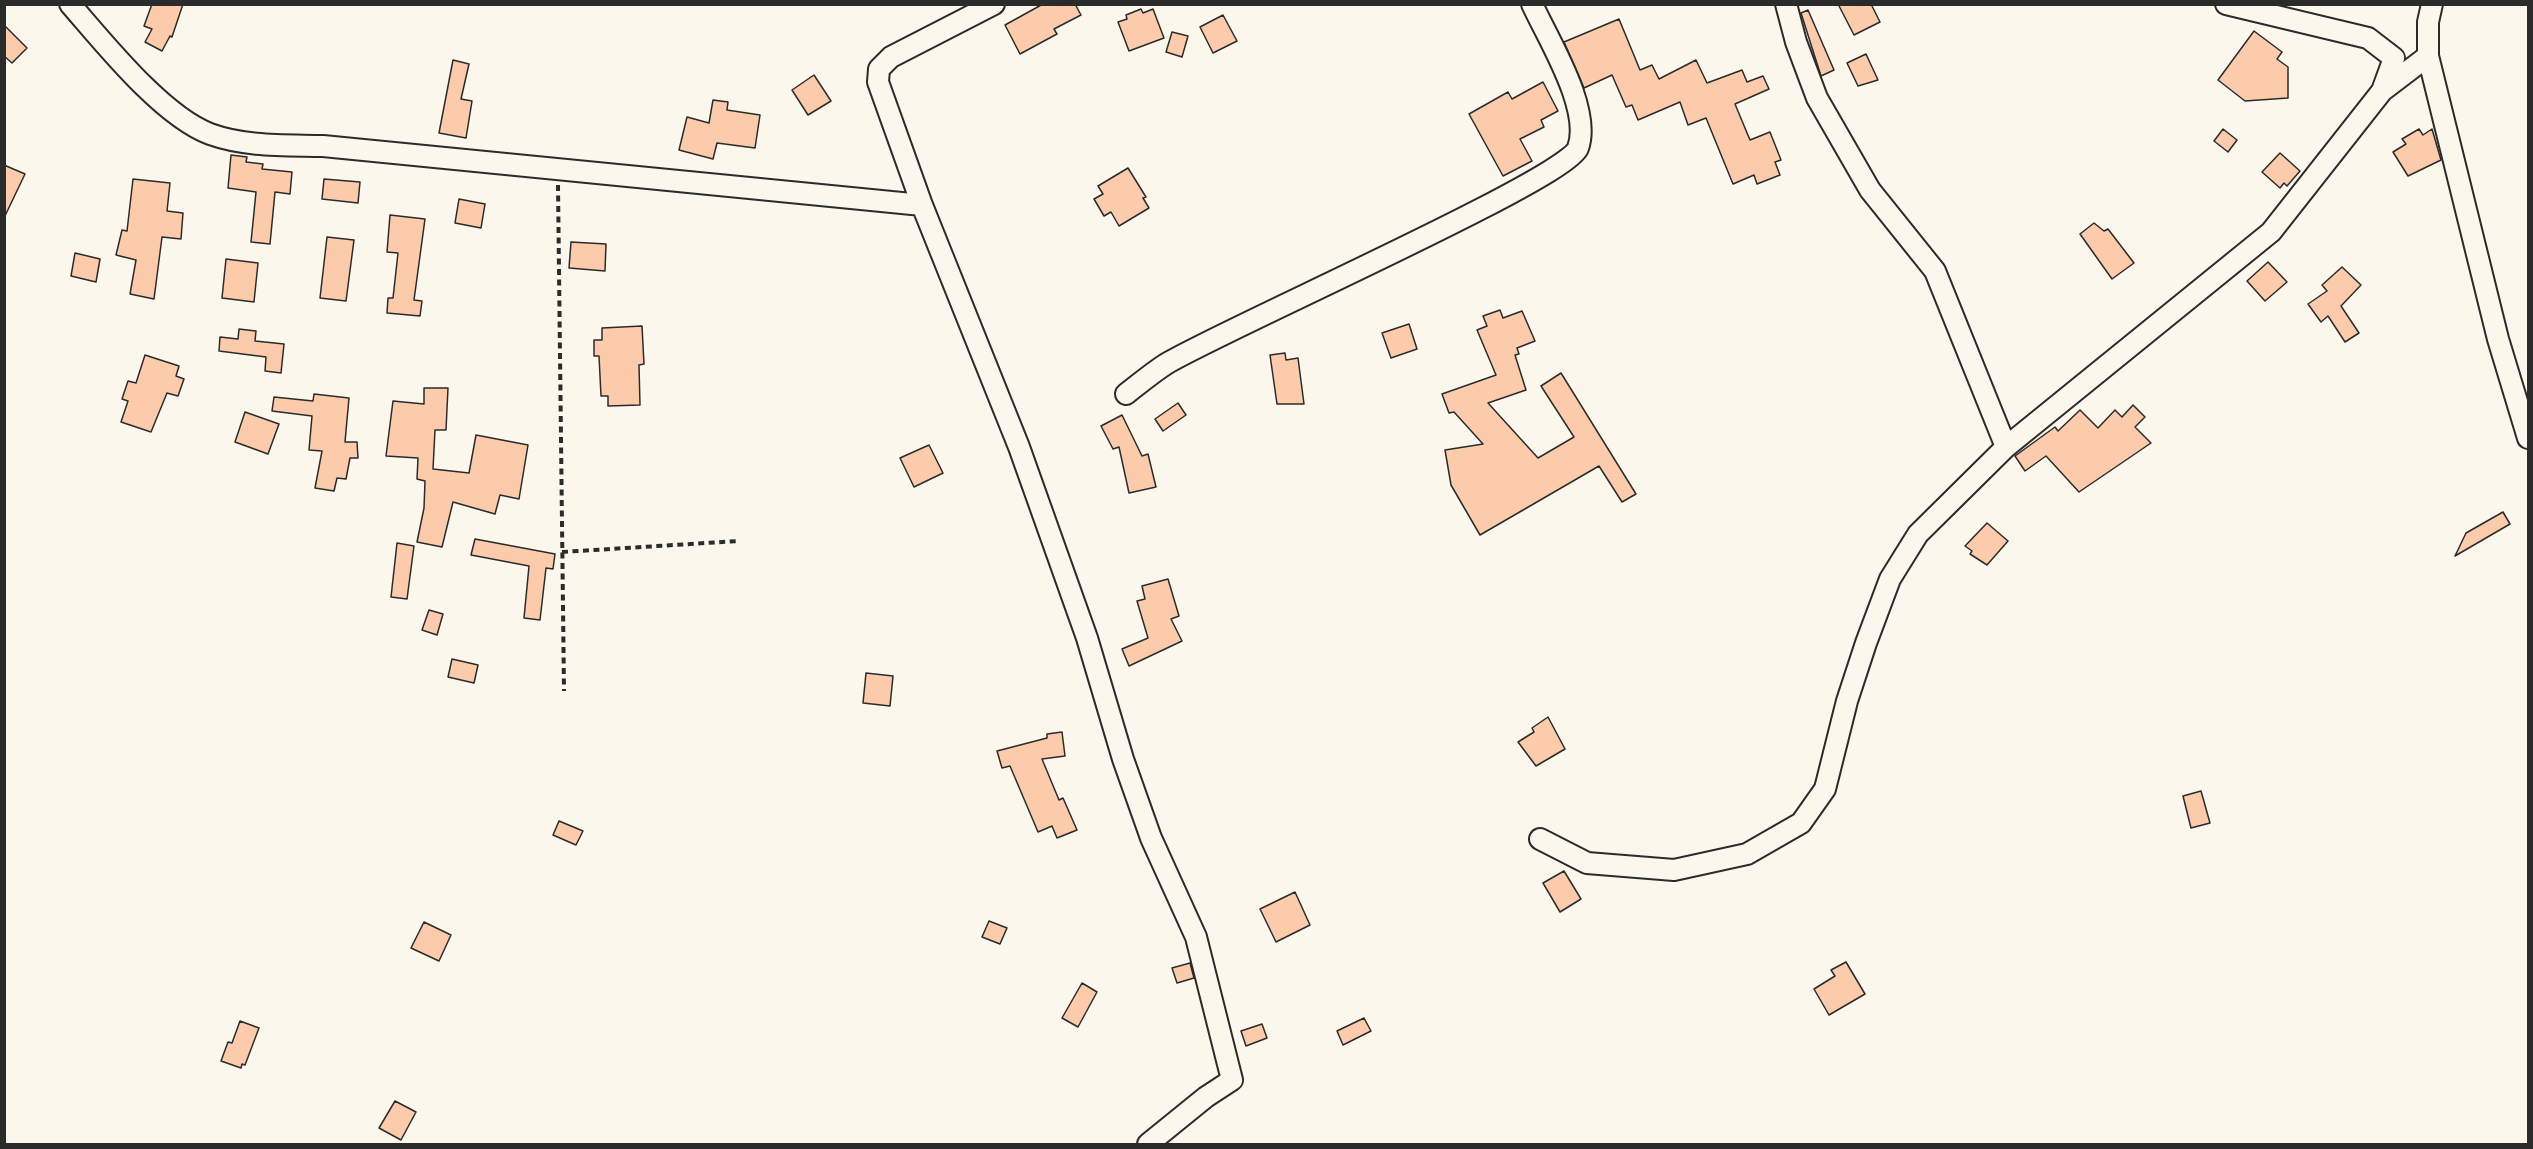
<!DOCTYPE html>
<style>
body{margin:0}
#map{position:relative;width:2533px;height:1149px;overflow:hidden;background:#fbf7ec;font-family:"Shantell Sans",sans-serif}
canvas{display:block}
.frame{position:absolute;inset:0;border:6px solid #2b2b2b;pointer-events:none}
</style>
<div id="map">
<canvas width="2533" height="1149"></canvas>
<div class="frame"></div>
</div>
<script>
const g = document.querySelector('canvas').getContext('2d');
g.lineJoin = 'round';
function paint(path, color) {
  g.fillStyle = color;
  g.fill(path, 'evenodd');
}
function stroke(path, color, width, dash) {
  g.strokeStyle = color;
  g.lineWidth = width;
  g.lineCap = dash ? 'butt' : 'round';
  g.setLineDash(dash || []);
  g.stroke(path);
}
const building = new Path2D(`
 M 152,4 L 183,4 L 172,37 L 170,36 L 162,51 L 145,42 L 152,29 L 144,26 Z
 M 1043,4 L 1075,4 L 1081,15 L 1054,29 L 1057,34 L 1020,54 L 1005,25 Z
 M 1838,4 L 1871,4 L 1880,22 L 1854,35 Z
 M 1141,9 L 1143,13 L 1153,9 L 1164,38 L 1129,51 L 1118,22 L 1127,19 L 1126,15 Z
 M 1808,10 L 1834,70 L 1821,76 L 1801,13 Z
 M 1223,15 L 1237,41 L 1213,53 L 1200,27 Z
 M 1619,19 L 1640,70 L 1652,65 L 1659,79 L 1696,60 L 1707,83 L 1742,70 L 1747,82 L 1763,76 L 1769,89 L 1735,104 L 1750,140 L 1770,132 L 1781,160 L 1775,162 L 1780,175 L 1757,184 L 1754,175 L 1733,184 L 1706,118 L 1688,125 L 1680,102 L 1638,120 L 1632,105 L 1626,107 L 1612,75 L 1584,88 L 1564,42 Z
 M 4,25 L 27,48 L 12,63 L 4,56 Z
 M 2254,31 L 2282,52 L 2277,59 L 2288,67 L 2288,98 L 2245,101 L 2218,80 Z
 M 1172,32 L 1188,36 L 1182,57 L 1166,52 Z
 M 1866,54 L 1878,80 L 1858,86 L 1847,63 Z
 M 453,60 L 469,64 L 461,99 L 472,101 L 466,138 L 439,133 Z
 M 814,75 L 831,101 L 808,115 L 792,90 Z
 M 1543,82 L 1558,111 L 1541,120 L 1544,127 L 1520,139 L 1532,161 L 1503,176 L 1469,114 L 1508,92 L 1512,99 Z
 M 713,100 L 728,102 L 727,110 L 760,115 L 755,148 L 717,143 L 713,159 L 679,150 L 687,117 L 709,123 Z
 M 2223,129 L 2237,140 L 2228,152 L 2214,141 Z
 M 2419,129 L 2423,135 L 2432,129 L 2441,160 L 2408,176 L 2393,152 L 2406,144 L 2402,139 Z
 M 2280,153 L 2300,171 L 2287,186 L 2284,183 L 2280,188 L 2262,172 Z
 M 231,155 L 247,157 L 246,162 L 263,164 L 262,169 L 292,172 L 290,194 L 275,192 L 270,244 L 251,242 L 256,192 L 228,188 Z
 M 4,165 L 25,174 L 4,218 Z
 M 1128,168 L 1146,197 L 1143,198 L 1149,208 L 1119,226 L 1111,212 L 1104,216 L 1094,199 L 1103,194 L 1098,186 Z
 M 133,179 L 170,183 L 167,211 L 183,213 L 181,239 L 162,237 L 154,299 L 130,294 L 136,260 L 116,255 L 122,230 L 127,231 Z
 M 324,179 L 360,182 L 358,203 L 322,199 Z
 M 459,199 L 485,204 L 481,228 L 455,223 Z
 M 390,215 L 425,219 L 414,300 L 422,301 L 420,316 L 387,313 L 388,298 L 393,298 L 398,253 L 387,252 Z
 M 2094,223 L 2104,231 L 2108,229 L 2134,263 L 2112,279 L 2080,234 Z
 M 327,237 L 354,240 L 346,301 L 320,298 Z
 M 571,242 L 606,244 L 605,271 L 569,268 Z
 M 75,253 L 100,259 L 96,282 L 71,276 Z
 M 226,259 L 258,263 L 254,302 L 222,298 Z
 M 2268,262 L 2287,282 L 2265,301 L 2247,281 Z
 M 2342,267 L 2361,285 L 2341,306 L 2359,333 L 2345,342 L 2328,316 L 2321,322 L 2308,304 L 2327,291 L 2322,285 Z
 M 1500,310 L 1503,318 L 1522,311 L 1535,341 L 1517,348 L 1519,354 L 1515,355 L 1526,390 L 1488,403 L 1538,458 L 1574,437 L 1541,386 L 1561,373 L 1636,494 L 1622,502 L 1599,466 L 1480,535 L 1451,485 L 1445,450 L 1483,444 L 1454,412 L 1449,413 L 1442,394 L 1496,375 L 1477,330 L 1487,326 L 1483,316 Z
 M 1409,324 L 1417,349 L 1391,358 L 1382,333 Z
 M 642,326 L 644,364 L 639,365 L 640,405 L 608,406 L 608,396 L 601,396 L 599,356 L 594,356 L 594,340 L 602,340 L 602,328 Z
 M 239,329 L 256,331 L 255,341 L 284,344 L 281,373 L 265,371 L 266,357 L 219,351 L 220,337 L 238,339 Z
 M 1285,353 L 1286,360 L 1298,358 L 1304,404 L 1277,404 L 1270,355 Z
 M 145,355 L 179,366 L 176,376 L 184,379 L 178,396 L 167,393 L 151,432 L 121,422 L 128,401 L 122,399 L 128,381 L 136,383 Z
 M 424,388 L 448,388 L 446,430 L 435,430 L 433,469 L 469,473 L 476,435 L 528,445 L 519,499 L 500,495 L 495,514 L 453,502 L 442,547 L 417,542 L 424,508 L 425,481 L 417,479 L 418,458 L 386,456 L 393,401 L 424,404 Z
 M 314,394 L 349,398 L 345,442 L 357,442 L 358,458 L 350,458 L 346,479 L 337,478 L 334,491 L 315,488 L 322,451 L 309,450 L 312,416 L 272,411 L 274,397 L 313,401 Z
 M 1178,403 L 1186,415 L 1163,431 L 1155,419 Z
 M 2133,405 L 2145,417 L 2135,427 L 2151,443 L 2079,492 L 2046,456 L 2025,471 L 2015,456 L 2055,427 L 2058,431 L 2080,410 L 2098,428 L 2115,410 L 2122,417 Z
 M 245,412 L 279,424 L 268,454 L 235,442 Z
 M 1122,415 L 1142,456 L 1148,454 L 1156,487 L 1129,493 L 1119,447 L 1113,449 L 1101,426 Z
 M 929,445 L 943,473 L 914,487 L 900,458 Z
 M 2503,512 L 2510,524 L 2455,556 L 2466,533 Z
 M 1987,523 L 2008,541 L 1987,565 L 1970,554 L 1972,551 L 1965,546 Z
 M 475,539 L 555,554 L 553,569 L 546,568 L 540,620 L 524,618 L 529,566 L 471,555 Z
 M 397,543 L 414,546 L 407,599 L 391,597 Z
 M 1168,579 L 1179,616 L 1171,619 L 1182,641 L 1129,666 L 1122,649 L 1148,638 L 1137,601 L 1145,599 L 1142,586 Z
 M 429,610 L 443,614 L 437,635 L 422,630 Z
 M 452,659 L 478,665 L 474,683 L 448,677 Z
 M 866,673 L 893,676 L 890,706 L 863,703 Z
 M 1548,717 L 1565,749 L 1536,766 L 1518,742 L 1534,732 L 1532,728 Z
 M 1062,732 L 1065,756 L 1042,759 L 1059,800 L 1063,798 L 1077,830 L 1057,838 L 1052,826 L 1038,832 L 1010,766 L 1002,768 L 997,751 L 1047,738 L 1047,734 Z
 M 2201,791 L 2210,823 L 2191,828 L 2183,796 Z
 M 559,821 L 583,831 L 576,845 L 553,835 Z
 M 1564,871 L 1581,899 L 1560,912 L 1543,883 Z
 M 1295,892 L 1310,925 L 1276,942 L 1260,909 Z
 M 989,921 L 1007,928 L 1000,944 L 982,937 Z
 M 424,922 L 451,935 L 439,961 L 411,948 Z
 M 1846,962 L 1865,994 L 1829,1015 L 1814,989 L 1835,976 L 1831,970 Z
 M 1190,963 L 1194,978 L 1177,983 L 1172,968 Z
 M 1082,983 L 1097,992 L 1078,1027 L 1062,1018 Z
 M 1364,1018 L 1371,1031 L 1343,1045 L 1337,1031 Z
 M 240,1021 L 259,1028 L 245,1065 L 242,1064 L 241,1068 L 221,1061 L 228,1042 L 232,1043 Z
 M 1262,1024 L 1267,1038 L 1246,1046 L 1241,1031 Z
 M 395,1101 L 416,1112 L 401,1140 L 379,1128 Z`);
paint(building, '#fccbac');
stroke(building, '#2b2b2b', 1.5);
const street = new Path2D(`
 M 70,4 C 104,43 162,116 210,134 C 246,147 285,145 323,146 L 922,205
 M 994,4 L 891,57 L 879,69 L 878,82 L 922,205 L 1019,447 L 1087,638 L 1123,759 L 1151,838 L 1196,937 L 1232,1080 L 1206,1097 L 1148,1144
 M 1786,4 L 1796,42 L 1817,98 L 1870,190 L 1935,271 L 2006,447
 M 2226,4 L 2368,38 L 2394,58 L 2382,91
 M 2432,4 L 2428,22 L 2428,56 L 2498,339 L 2528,438
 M 1126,394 C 1139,384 1152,373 1166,364 C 1220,331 1568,178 1578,148 C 1592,109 1549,41 1532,4
 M 1540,839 L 1587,863 L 1674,870 L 1747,854 L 1801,823 L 1825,789 L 1847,701 L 1866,643 L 1890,579 L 1918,534 L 2006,447 L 2271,232 L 2382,91 L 2428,56`);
stroke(street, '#2b2b2b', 24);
stroke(new Path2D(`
 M 558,185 L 564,691
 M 562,552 L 738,541`), '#2b2b2b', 4, [6, 4.5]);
stroke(street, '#fbf7ec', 20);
</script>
